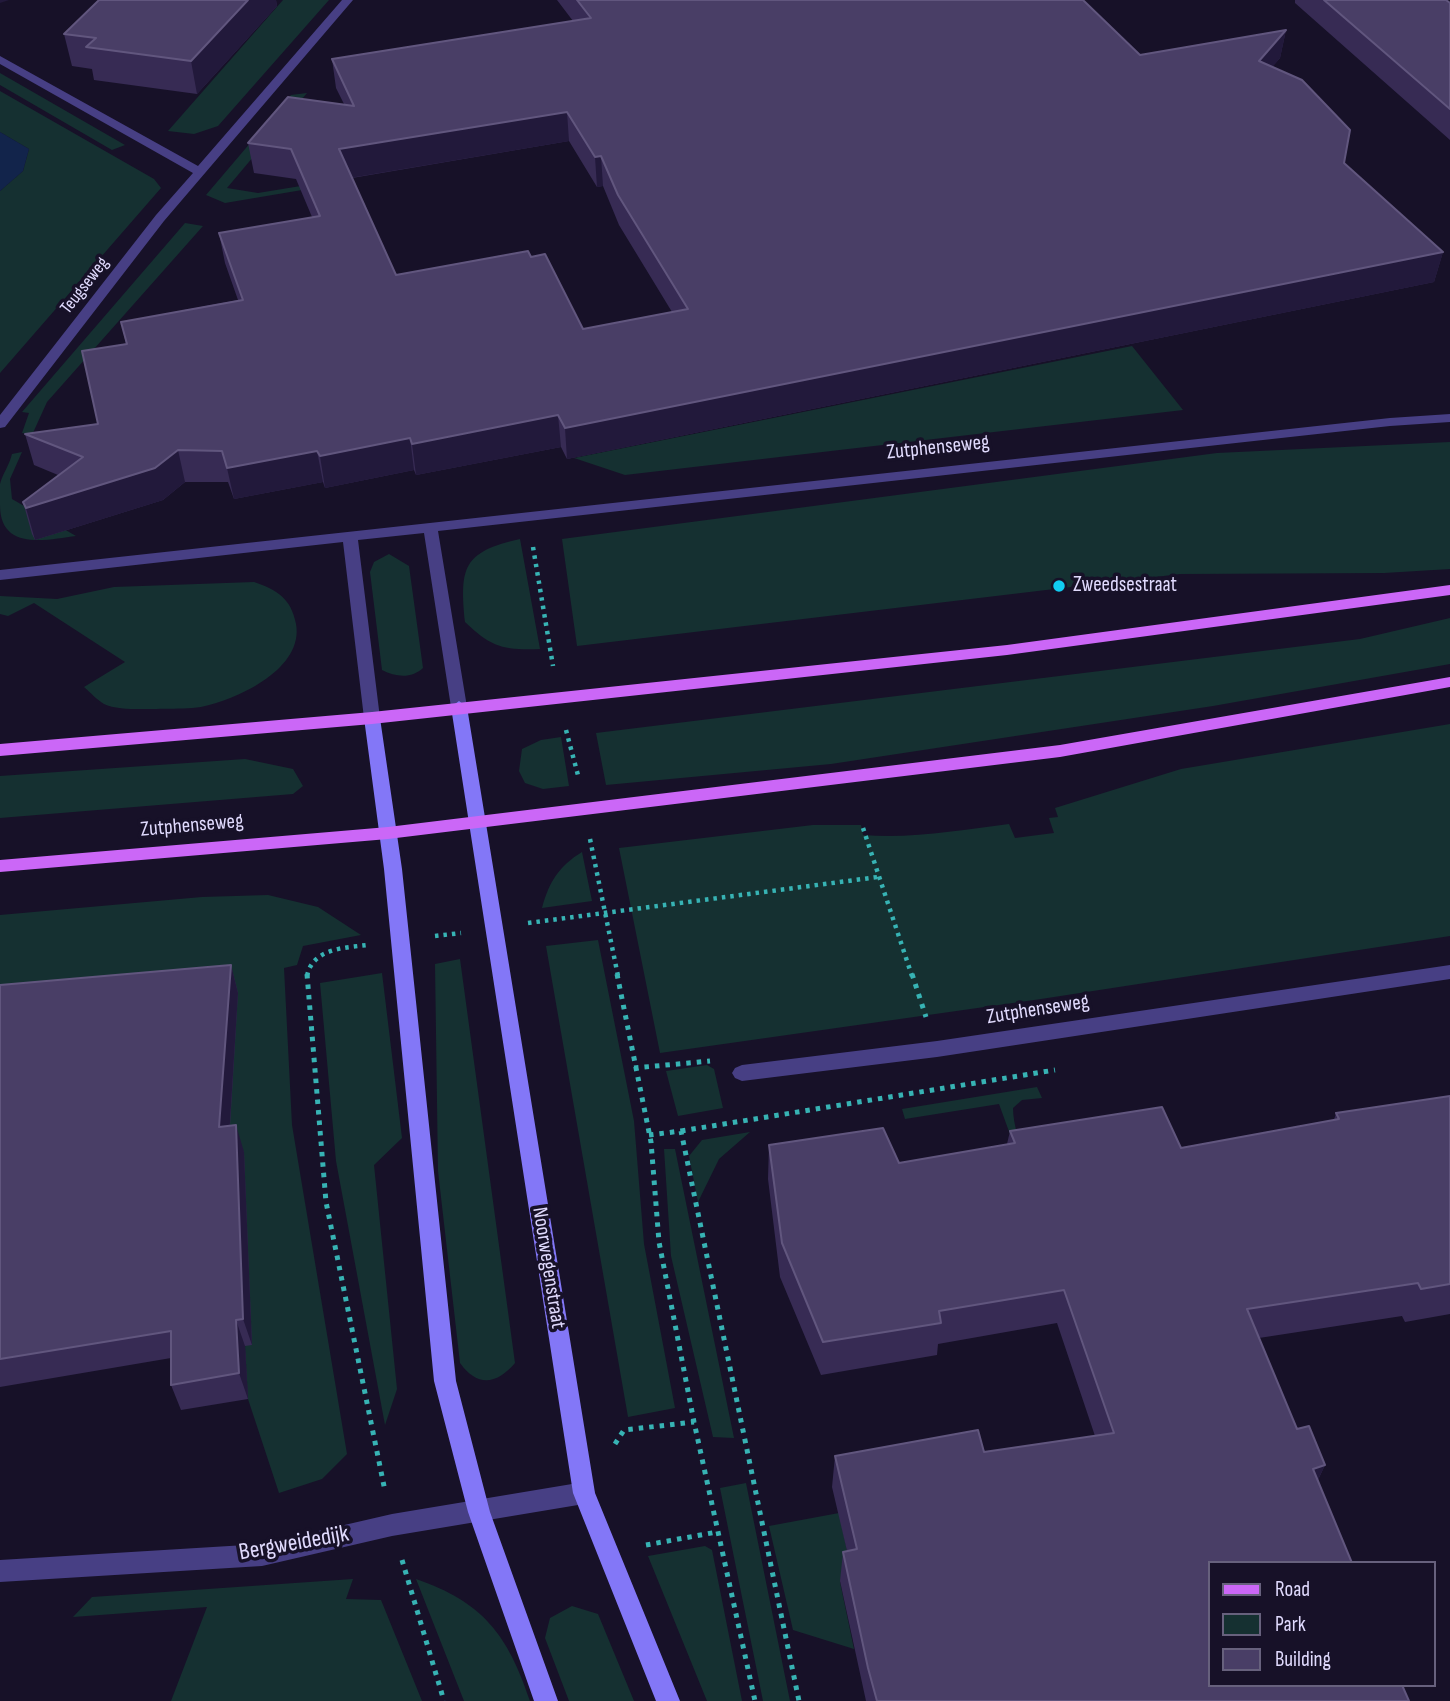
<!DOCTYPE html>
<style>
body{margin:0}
#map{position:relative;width:1450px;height:1701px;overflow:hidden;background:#171128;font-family:"Sofia Sans Condensed",sans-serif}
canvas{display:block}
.legend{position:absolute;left:1208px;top:1561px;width:228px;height:126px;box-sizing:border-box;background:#171128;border:2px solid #67617d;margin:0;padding:9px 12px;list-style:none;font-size:21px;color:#e0dafd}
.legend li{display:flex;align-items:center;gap:14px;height:35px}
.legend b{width:35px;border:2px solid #67617d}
</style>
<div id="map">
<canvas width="1450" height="1701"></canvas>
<ul class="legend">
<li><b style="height:9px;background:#cb67f7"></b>Road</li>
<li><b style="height:19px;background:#153031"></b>Park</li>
<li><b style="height:19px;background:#493e66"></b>Building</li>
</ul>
</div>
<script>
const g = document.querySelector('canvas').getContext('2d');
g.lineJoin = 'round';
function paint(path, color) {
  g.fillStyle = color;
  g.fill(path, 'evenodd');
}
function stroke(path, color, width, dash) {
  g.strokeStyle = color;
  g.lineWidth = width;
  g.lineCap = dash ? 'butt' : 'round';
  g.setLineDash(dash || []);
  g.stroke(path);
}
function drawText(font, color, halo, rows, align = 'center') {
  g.font = font + ' "Sofia Sans Condensed",sans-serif';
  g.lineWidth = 7;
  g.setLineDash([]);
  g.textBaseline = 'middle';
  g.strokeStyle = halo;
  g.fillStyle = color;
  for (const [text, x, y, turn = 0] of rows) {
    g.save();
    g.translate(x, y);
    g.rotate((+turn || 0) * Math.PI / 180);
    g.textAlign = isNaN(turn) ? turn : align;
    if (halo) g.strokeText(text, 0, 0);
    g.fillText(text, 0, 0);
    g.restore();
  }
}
paint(new Path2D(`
 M 283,0 L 329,0 L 218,126 L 194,134 L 168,131 Z
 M 0,73 L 125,145 L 112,150 L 0,85 Z
 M 0,91 L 154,179 L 161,188 L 0,373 L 0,191 L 23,171 L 29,149 L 0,132 Z
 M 307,93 L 227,188 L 258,193 L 313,184 L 314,188 L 225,203 L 206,195 L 291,95 Z
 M 185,223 L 203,226 L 47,402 L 32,435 L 22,433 L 29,413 L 22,412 Z
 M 1132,346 L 1183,410 L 625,475 L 574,458 Z
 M 1450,442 L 1450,569 L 1384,573 L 1180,574 L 577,646 L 562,539 L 1217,453 Z
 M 22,452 L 10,479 L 12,499 L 76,536 C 46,540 0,551 0,505 C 0,499 0,489 0,484 C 3,473 9,466 12,454 Z
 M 520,539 L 540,649 C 504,650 492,648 465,622 C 460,568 462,552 520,539 Z
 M 389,554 L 409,566 L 423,668 C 411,679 396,677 382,670 L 370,572 L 374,562 Z
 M 254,582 C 277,590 291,598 296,624 C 304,668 240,698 205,706 C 189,710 168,708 152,709 C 139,709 116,710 104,704 C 97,700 90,692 84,687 L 125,662 L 34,603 L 8,616 L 0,614 L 0,596 L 57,599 L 114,587 Z
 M 1450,618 L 1450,664 L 1213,706 L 831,764 L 606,785 L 596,733 L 1360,639 Z
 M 1450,724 L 1450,936 L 1041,999 L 660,1053 L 619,848 L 813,825 L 861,825 L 863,835 C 912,839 961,830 1009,824 L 1015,838 L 1054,833 L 1049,818 L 1058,817 L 1055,808 L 1181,769 Z
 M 561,737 L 569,786 L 543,789 L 525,783 L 519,771 L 522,749 L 541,740 Z
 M 245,759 L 293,769 L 303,786 L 293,794 L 0,818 L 0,776 Z
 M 582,852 L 592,901 L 542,908 C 549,882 559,866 582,852 Z
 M 268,895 L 318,907 L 361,935 L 303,946 L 297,965 L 284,968 L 292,1125 L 347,1454 L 322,1479 L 279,1493 L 248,1399 L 245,1346 L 0,1014 L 0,915 L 202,897 Z
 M 598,940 L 634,1121 L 644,1244 L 675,1408 L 628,1417 L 546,946 Z
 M 460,959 L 515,1363 C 497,1384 478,1388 460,1363 L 438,1171 L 435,964 Z
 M 382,973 L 402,1138 L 374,1165 L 397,1389 L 385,1425 L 336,1161 L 320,983 Z
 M 707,1065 L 714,1069 L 723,1108 L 678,1116 L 666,1071 Z
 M 1037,1087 L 1042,1098 L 1022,1100 L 1013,1108 C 1013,1126 1021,1140 1019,1159 L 999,1104 L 905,1119 L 902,1109 Z
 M 750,1132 L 719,1159 L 698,1202 L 689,1156 L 702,1140 Z
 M 664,1149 L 675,1149 L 734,1438 L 713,1437 L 671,1256 Z
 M 746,1483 L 790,1701 L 763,1701 L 720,1488 Z
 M 839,1513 L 853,1578 L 840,1582 L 854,1649 L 793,1630 L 769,1526 Z
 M 705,1546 L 712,1550 L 742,1701 L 707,1701 L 648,1556 Z
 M 353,1579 L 346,1599 L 381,1600 L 422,1701 L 171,1701 L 207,1607 L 73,1617 L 92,1597 Z
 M 416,1579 C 483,1602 508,1635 530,1701 L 464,1701 Z
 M 572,1606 L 598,1614 L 634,1701 L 569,1701 L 545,1638 L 550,1618 Z`), '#153031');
paint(new Path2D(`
 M 0,132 L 29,149 L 23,171 L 0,191 Z`), '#12244b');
stroke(new Path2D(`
 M 533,547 L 553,666
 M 566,730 L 579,779
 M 863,828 L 912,976
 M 590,839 L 618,976
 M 528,923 L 878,877
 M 435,936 L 461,933
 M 307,976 C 313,948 344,948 367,945`), '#37b3b4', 4.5, [3.5, 5]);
stroke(new Path2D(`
 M 307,974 L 326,1202 L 385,1491
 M 617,974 L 651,1142 L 659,1242 L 694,1422 L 755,1701
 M 912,974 L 926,1017
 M 634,1068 L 710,1061
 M 681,1131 L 1055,1070
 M 649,1135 L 681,1131 L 799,1701
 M 615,1444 L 624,1430 L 694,1422
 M 646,1545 L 717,1532
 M 402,1560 L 444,1701`), '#37b3b4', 5, [4.5, 6]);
paint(new Path2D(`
 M 342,0 L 353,0 L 164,221 L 5,427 L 0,428 L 0,415 L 156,215 L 193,173 L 0,64 L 0,56 L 198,166 Z
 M 1450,414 L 1450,422 L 1390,426 L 438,531 L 467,707 L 459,713 L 451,707 L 424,533 L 358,540 L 380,718 L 372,724 L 364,718 L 343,542 L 0,580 L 0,570 L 1390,418 Z
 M 1450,965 L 1450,979 L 937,1057 L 742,1081 L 735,1078 L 732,1073 L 735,1068 L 742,1065 L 937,1041 Z
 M 584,1482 L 592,1485 L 595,1493 L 592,1501 L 584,1504 L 392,1536 L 262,1566 L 0,1582 L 0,1560 L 262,1544 L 392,1514 Z`), '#473f84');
paint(new Path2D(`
 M 459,701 L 467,707 L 595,1493 L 680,1701 L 656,1701 L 573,1493 L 451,707 Z
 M 372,712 L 380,718 L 402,869 L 456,1381 L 490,1512 L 558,1701 L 534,1701 L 468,1512 L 434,1381 L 384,869 L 364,718 Z`), '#8377f7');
paint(new Path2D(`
 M 1450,585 L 1450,595 L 1007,655 L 372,724 L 0,756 L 0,744 L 372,712 L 1007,645 Z
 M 1450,677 L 1450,687 L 1060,757 L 388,839 L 0,872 L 0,860 L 388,827 L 1060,745 Z`), '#cb67f7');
paint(new Path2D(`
 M 99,0 L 276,0 L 277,6 L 197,94 L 94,80 L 92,69 L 72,66 L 64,34 Z
 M 557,0 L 1083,0 L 1140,55 L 1286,30 L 1280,58 L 1272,67 L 1344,163 L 1443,252 L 1434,282 L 567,459 L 561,447 L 416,475 L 414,470 L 325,488 L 323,482 L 234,499 L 228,482 L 185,482 L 163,500 L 35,540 L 32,534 L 23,502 L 58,475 L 34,465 L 25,434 L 98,424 L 126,344 L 121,322 L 238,300 L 225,263 L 219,233 L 312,217 L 296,179 L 254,173 L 248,143 L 344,104 L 336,88 L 332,59 L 573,21 ZM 569,141 L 597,187 L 603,186 L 619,225 L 672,312 L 583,329 L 531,257 L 396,275 L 352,178 Z
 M 1295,0 L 1446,0 L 1450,3 L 1450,140 L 1295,3 Z
 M 231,965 L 238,993 L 230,1126 L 244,1152 L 252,1345 L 245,1346 L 248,1399 L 181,1410 L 171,1385 L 171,1358 L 0,1387 L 0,985 Z
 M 1450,1096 L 1450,1314 L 1405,1322 L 1402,1316 L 1259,1338 L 1297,1429 L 1325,1465 L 1318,1480 L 1409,1701 L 866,1701 L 840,1581 L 843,1552 L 847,1551 L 832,1487 L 835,1456 L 984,1452 L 1095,1436 L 1057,1323 L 938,1344 L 937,1355 L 821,1375 L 780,1277 L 768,1179 L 769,1145 L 899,1163 L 1007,1144 L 1010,1131 L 1181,1148 L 1334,1120 L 1336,1113 Z`), '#372b54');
paint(new Path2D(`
 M 0,0 L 9,0 L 0,3 Z
 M 248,0 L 276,0 L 277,6 L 197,94 L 191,61 Z
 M 1286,30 L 1280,58 L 1253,90 L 1259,61 Z
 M 567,112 L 569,141 L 344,179 L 339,149 Z
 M 601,156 L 603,186 L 597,187 L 595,157 Z
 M 1443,252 L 1434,282 L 567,459 L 565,428 Z
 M 558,415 L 561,447 L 416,475 L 412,444 Z
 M 410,438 L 414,470 L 325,488 L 320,456 Z
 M 178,450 L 185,482 L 163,500 L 35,540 L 26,508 Z
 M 317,451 L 323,482 L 234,499 L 227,468 Z
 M 231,965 L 238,993 L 228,1154 L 219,1127 Z
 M 236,1125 L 244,1152 L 252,1345 L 243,1319 Z
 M 236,1320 L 245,1346 L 248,1399 L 239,1373 Z
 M 1325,1465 L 1310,1496 L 1313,1469 Z`), '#22193b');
const building = new Path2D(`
 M 99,0 L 248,0 L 191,61 L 86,47 L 96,38 L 64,34 Z
 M 577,0 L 1083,0 L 1140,55 L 1286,30 L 1259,61 L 1302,80 L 1350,130 L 1344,163 L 1443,252 L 565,428 L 558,415 L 412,444 L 410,438 L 320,456 L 317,451 L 227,468 L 222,451 L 178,450 L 155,468 L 26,508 L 23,502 L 83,457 L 25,434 L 98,424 L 82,351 L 127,344 L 121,322 L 243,300 L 219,233 L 320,216 L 291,149 L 248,143 L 288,97 L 354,106 L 332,59 L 591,18 ZM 567,112 L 595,157 L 601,156 L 618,195 L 688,309 L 583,329 L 545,254 L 531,257 L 528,251 L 396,275 L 339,149 Z
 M 1324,0 L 1446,0 L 1450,3 L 1450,109 Z
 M 231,965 L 219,1127 L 236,1125 L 243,1319 L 236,1320 L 239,1373 L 171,1385 L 171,1331 L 0,1359 L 0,985 Z
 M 1450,1096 L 1450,1284 L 1421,1289 L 1418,1283 L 1247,1309 L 1297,1429 L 1309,1426 L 1325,1465 L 1313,1469 L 1352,1563 L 1210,1563 L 1210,1685 L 1402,1685 L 1409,1701 L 877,1701 L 868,1668 L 843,1552 L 857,1549 L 835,1456 L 978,1430 L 984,1452 L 1114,1433 L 1064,1290 L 939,1311 L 941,1323 L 823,1342 L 782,1243 L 769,1145 L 883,1128 L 899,1163 L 1015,1143 L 1010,1131 L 1162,1107 L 1181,1148 L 1339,1119 L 1336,1113 Z`);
paint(building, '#493e66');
stroke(building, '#61567e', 2);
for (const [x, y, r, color] of [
 [1059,586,7,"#11ccf2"]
]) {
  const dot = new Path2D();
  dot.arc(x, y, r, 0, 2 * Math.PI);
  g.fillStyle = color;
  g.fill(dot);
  stroke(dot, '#171128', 2.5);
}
drawText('18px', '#e0dafd', '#171128', [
 ["Teugseweg",85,286,-52]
]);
drawText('21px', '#e0dafd', '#171128', [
 ["Zutphenseweg",938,448,-6],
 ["Zutphenseweg",192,826,-5],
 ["Zutphenseweg",1038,1010,-9],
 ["Noorwegenstraat",548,1268,81]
]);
drawText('21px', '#e0dafd', '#171128', [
 ["Zweedsestraat",1073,586]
], 'left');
drawText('24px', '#e0dafd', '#171128', [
 ["Bergweidedijk",294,1544,-10]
]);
</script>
